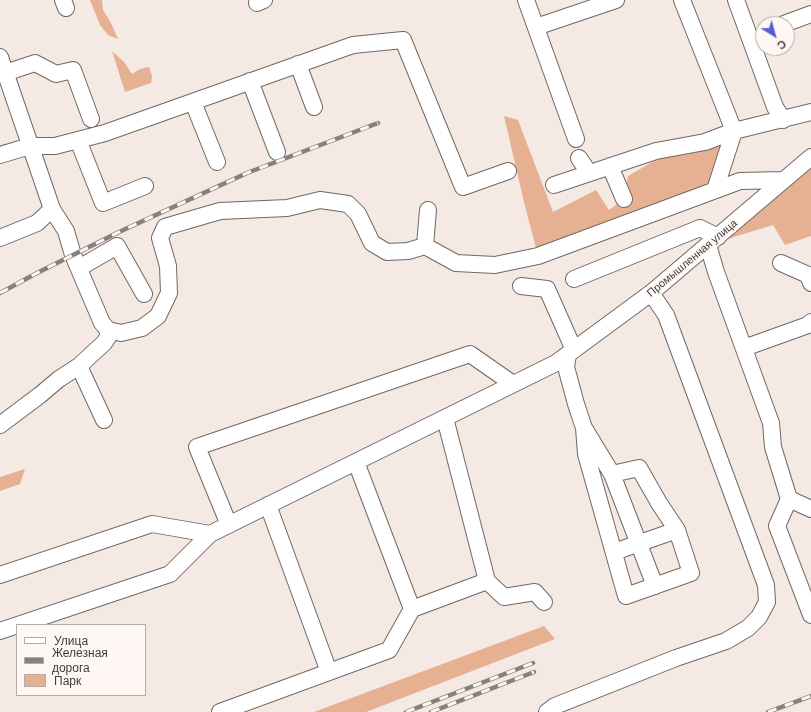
<!DOCTYPE html>
<meta charset="utf-8">
<style>
body{margin:0}
#map{position:relative;width:811px;height:712px;overflow:hidden;background:#f4e9e3;font-family:Barlow,sans-serif}
canvas{display:block}
.legend{position:absolute;left:16px;top:624px;width:130px;height:72px;box-sizing:border-box;background:#fef7f3;border:1px solid #b2aca9;margin:0;padding:5px 7px;list-style:none;font-size:12px;color:#403c39}
.legend li{display:flex;align-items:center;gap:8px;height:20px}
.legend b{width:20px;border:1px solid #b2aca9}
.north{position:absolute;left:755px;top:16px;width:40px;height:40px;box-sizing:border-box;background:#fef7f3;border:1px solid #b2aca9;border-radius:50%;rotate:143deg;font-size:11px;font-weight:700;line-height:16px;text-align:center;color:#403c39}
.north::after{content:'';display:block;margin:auto;width:14px;height:18px;background:#555dd4;clip-path:polygon(50% 0,100% 100%,50% 72%,0 100%)}
</style>
<div id="map">
<canvas width="811" height="712"></canvas>
<ul class="legend">
<li><b style="height:5px;background:#fff"></b>Улица</li>
<li><b style="height:5px;background:#87817c"></b>Железная дорога</li>
<li><b style="height:11px;background:#e6b193"></b>Парк</li>
</ul>
<div class="north">С</div>
</div>
<script>
const g = document.querySelector('canvas').getContext('2d');
g.lineJoin = 'round';
function paint(path, color) {
  g.fillStyle = color;
  g.fill(path, 'evenodd');
}
function stroke(path, color, width, dash) {
  g.strokeStyle = color;
  g.lineWidth = width;
  g.lineCap = dash ? 'butt' : 'round';
  g.setLineDash(dash || []);
  g.stroke(path);
}
function drawText(font, color, halo, rows, align = 'center') {
  g.font = font + ' Barlow,sans-serif';
  g.lineWidth = 4;
  g.setLineDash([]);
  g.textBaseline = 'middle';
  g.strokeStyle = halo;
  g.fillStyle = color;
  for (const [text, x, y, turn = 0] of rows) {
    g.save();
    g.translate(x, y);
    g.rotate((+turn || 0) * Math.PI / 180);
    g.textAlign = isNaN(turn) ? turn : align;
    if (halo) g.strokeText(text, 0, 0);
    g.fillText(text, 0, 0);
    g.restore();
  }
}
paint(new Path2D(`
 M 90,0 L 102,0 L 103,10 L 111,23 L 118,39 L 108,35 L 100,25 Z
 M 112,51 L 124,62 L 132,74 L 140,69 L 149,67 L 152,76 L 151,83 L 125,92 Z
 M 504,116 L 518,120 L 553,212 L 596,190 L 609,210 L 624,199 L 628,176 L 678,147 L 734,131 L 715,190 L 538,256 L 524,202 Z
 M 811,157 L 811,236 L 785,245 L 773,225 L 708,245 Z
 M 25,469 L 20,484 L 0,491 L 0,477 Z
 M 544,626 L 555,639 L 366,712 L 314,712 Z`), '#e6b193');
const minor = new Path2D(`
 M 63,0 L 66,8
 M 526,0 L 576,139
 M 682,0 L 734,131 L 715,190
 M 736,0 L 775,107 L 783,120
 M 257,3 L 264,0
 M 784,24 L 811,14
 M 536,27 L 616,0
 M 0,57 L 52,209 L 66,231 L 73,255 L 102,323 L 108,330 L 108,337 L 104,343 L 79,366 L 59,379 L 40,395 L 0,425
 M 298,64 L 314,107
 M 5,73 L 35,63 L 56,74 L 73,70 L 91,119
 M 250,81 L 277,152
 M 193,102 L 217,162
 M 78,140 L 103,203 L 145,186
 M 0,155 L 30,146 L 55,146 L 105,133 L 353,45 L 403,40 L 463,187 L 508,171
 M 579,158 L 589,173
 M 610,166 L 624,199
 M 554,185 L 656,151 L 705,142 L 734,131 L 811,112
 M 0,238 L 37,223 L 52,209
 M 708,245 L 716,272 L 771,423 L 773,447 L 789,499 L 811,509
 M 425,246 L 428,210
 M 781,263 L 808,275 L 811,283
 M 79,268 L 117,246 L 144,294
 M 574,279 L 700,228 L 718,237
 M 521,286 L 547,289 L 574,350
 M 108,330 L 121,333 L 142,328 L 158,316 L 169,293 L 168,266 L 160,238 L 165,227 L 220,211 L 287,208 L 320,200 L 348,204 L 358,214 L 372,243 L 387,252 L 408,251 L 425,246 L 456,263 L 495,265 L 538,256 L 740,181 L 783,180
 M 744,348 L 808,325 L 811,322
 M 568,355 L 566,367 L 576,404 L 584,428 L 612,474 L 655,586
 M 79,366 L 104,420
 M 584,428 L 586,454 L 626,596 L 691,573 L 677,530 L 659,503 L 639,468 L 612,474
 M 356,462 L 412,609
 M 789,499 L 777,526 L 811,615
 M 268,505 L 329,672
 M 229,525 L 197,447 L 470,354 L 513,384
 M 614,552 L 677,530
 M 0,575 L 152,524 L 210,534
 M 487,581 L 504,597 L 535,592 L 544,602
 M 0,631 L 170,574 L 210,534 L 556,363 L 651,293 L 811,157
 M 220,712 L 389,650 L 412,609 L 487,581 L 445,418
 M 547,712 L 555,706 L 676,658 L 726,641 L 748,628 L 759,617 L 767,602 L 766,585 L 666,315 L 651,293`);
stroke(minor, '#716863', 18);
stroke(minor, '#fff', 16);
const rail = new Path2D(`
 M 0,293 L 37,273 L 119,232 L 247,173 L 378,123
 M 406,712 L 533,663
 M 431,712 L 534,672
 M 768,712 L 811,696`);
stroke(rail, '#87817c', 4.5);
stroke(rail, '#fef7f3', 3, [9]);
drawText('11px', '#403c39', '#fef7f3', [
 ["Промышленная улица",692,258,-40]
]);
</script>
